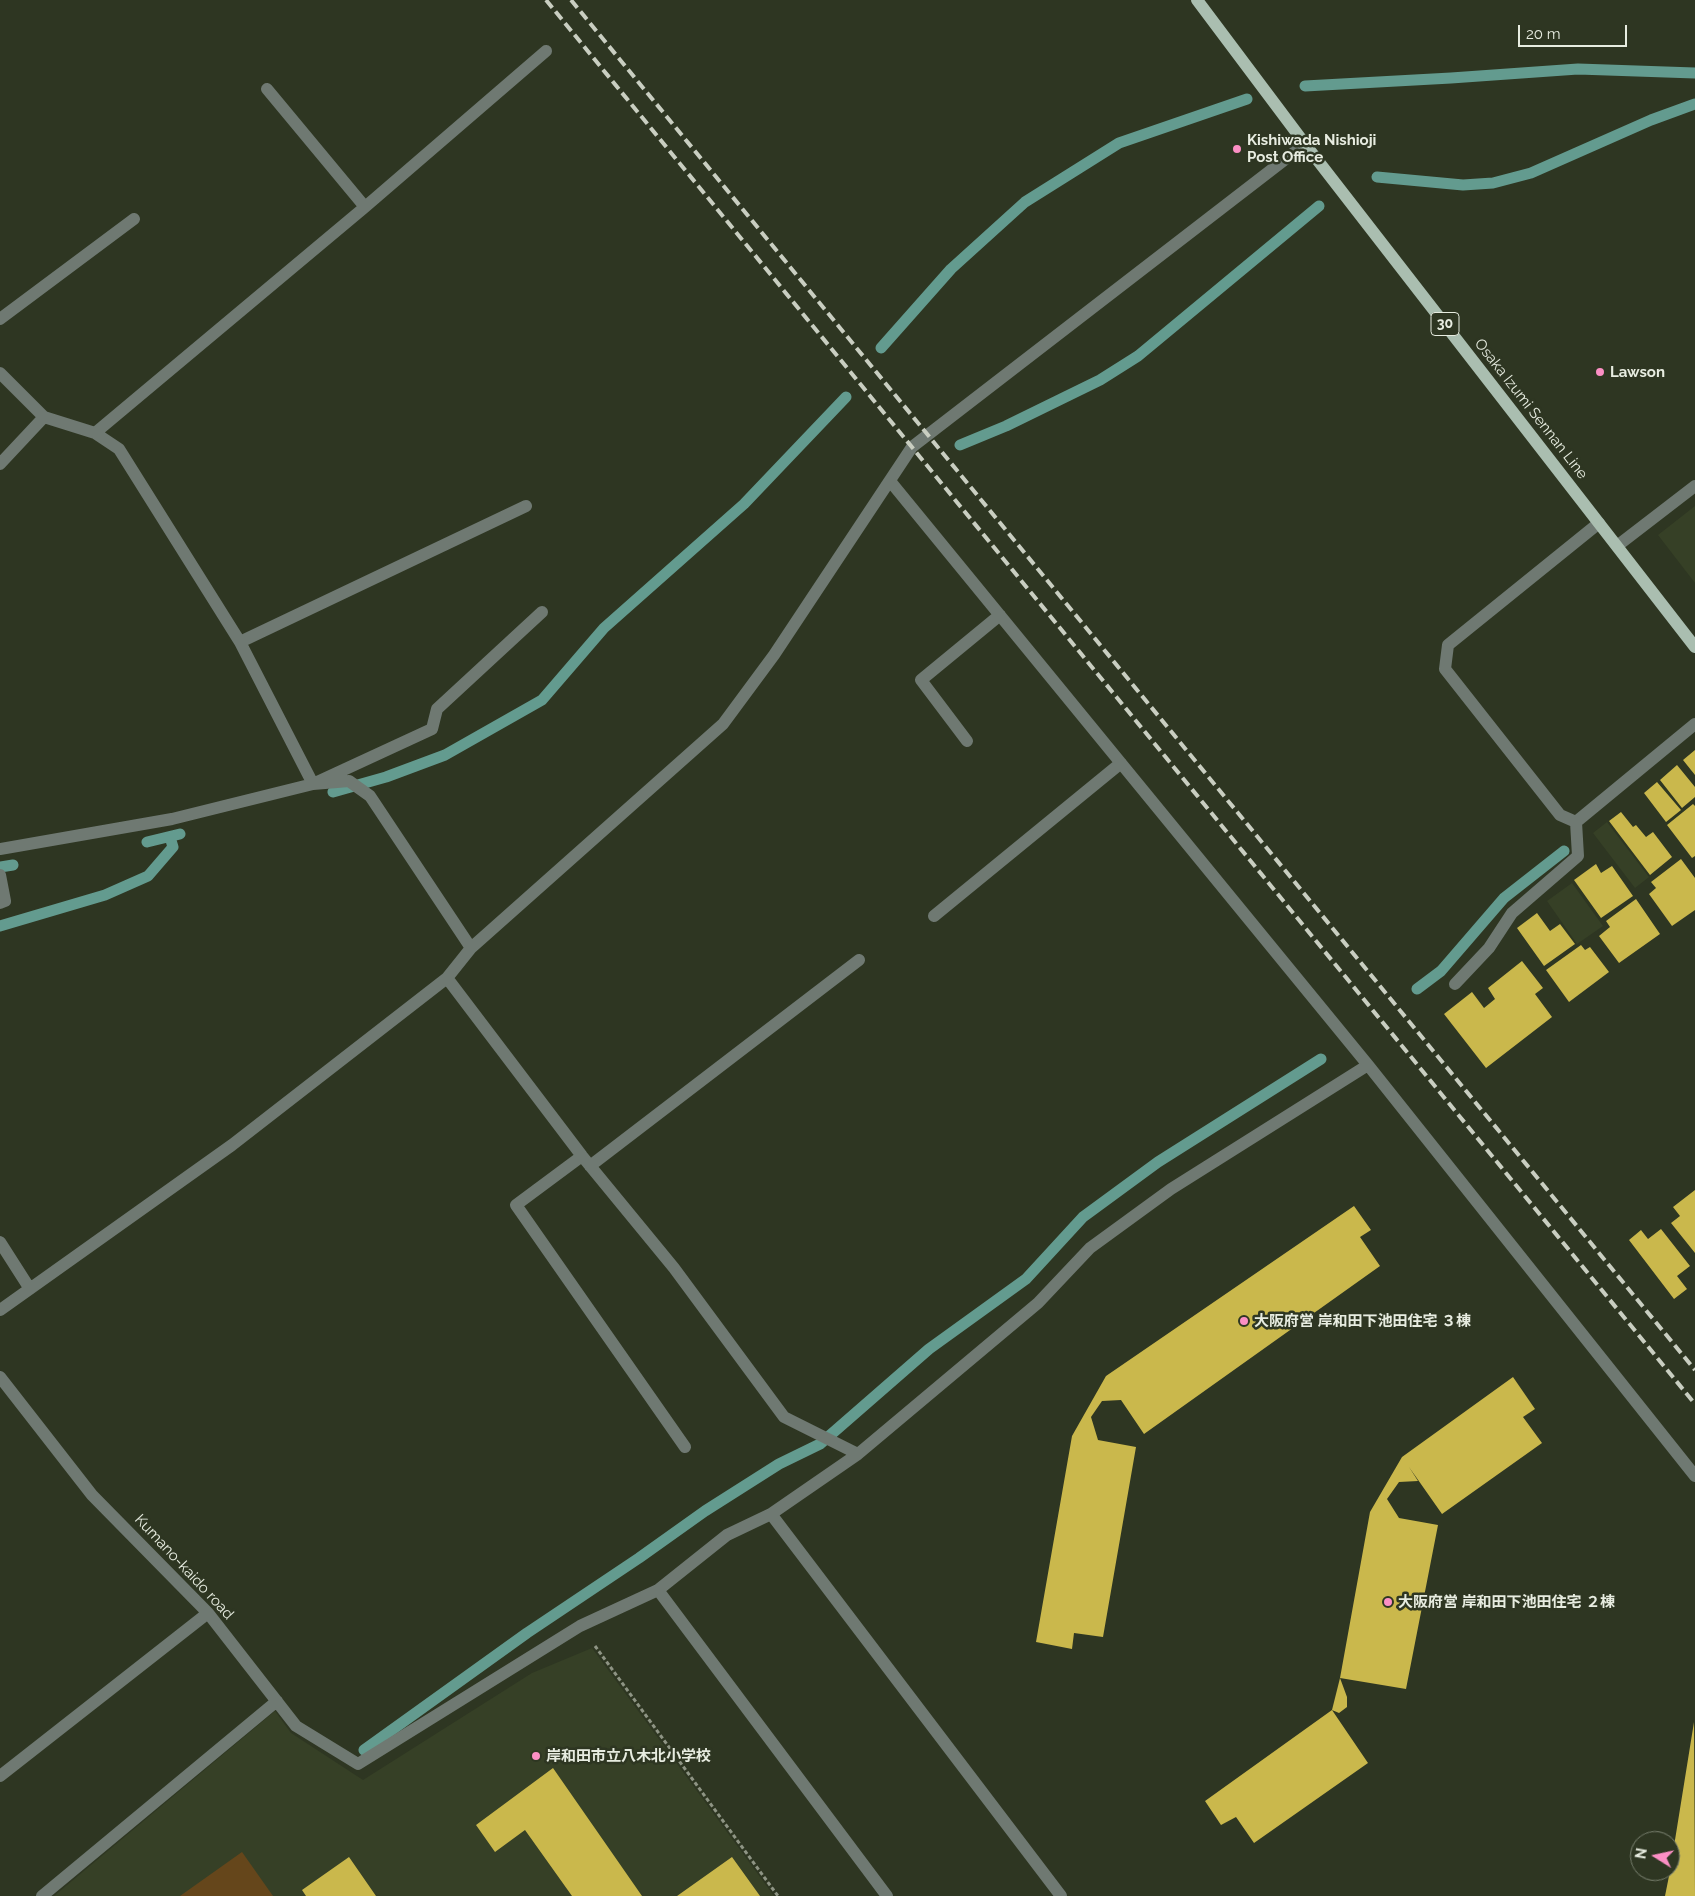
<!DOCTYPE html>
<meta charset="utf-8">
<style>
body{margin:0}
#map{position:relative;width:1695px;height:1896px;overflow:hidden;background:#2e3622;font-family:Raleway,sans-serif}
canvas{display:block}
.north{position:absolute;left:1630px;top:1831px;width:50px;height:50px;box-sizing:border-box;background:#2e3622;border:1px solid #787f6e;border-radius:50%;rotate:280deg;font-size:14px;font-weight:700;line-height:20px;text-align:center;color:#e7ece0}
.north::after{content:'';display:block;margin:auto;width:18px;height:22px;background:#fb8fc4;clip-path:polygon(50% 0,100% 100%,50% 72%,0 100%)}
.scale{position:absolute;left:1518px;top:25px;width:109px;height:22px;box-sizing:border-box;border:2px solid #e7ece0;border-top:0;padding-left:6px;font-size:15px;line-height:18px;white-space:nowrap;color:#e7ece0;-webkit-text-stroke:4px #2e3622;paint-order:stroke}
</style>
<div id="map">
<canvas width="1695" height="1896"></canvas>
<div class="north">N</div>
<div class="scale">20 m</div>
</div>
<script>
const g = document.querySelector('canvas').getContext('2d');
g.lineJoin = 'round';
function paint(path, color) {
  g.fillStyle = color;
  g.fill(path, 'evenodd');
}
function stroke(path, color, width, dash) {
  g.strokeStyle = color;
  g.lineWidth = width;
  g.lineCap = dash ? 'butt' : 'round';
  g.setLineDash(dash || []);
  g.stroke(path);
}
function drawText(font, color, halo, rows, align = 'center') {
  g.font = font + ' Raleway,"Noto Sans JP",sans-serif';
  g.lineWidth = 5;
  g.setLineDash([]);
  g.textBaseline = 'middle';
  g.strokeStyle = halo;
  g.fillStyle = color;
  for (const [text, x, y, turn = 0] of rows) {
    g.save();
    g.translate(x, y);
    g.rotate((+turn || 0) * Math.PI / 180);
    g.textAlign = isNaN(turn) ? turn : align;
    if (halo) g.strokeText(text, 0, 0);
    g.fillText(text, 0, 0);
    g.restore();
  }
}
paint(new Path2D(`
 M 1695,506 L 1695,583 L 1658,535 Z
 M 1607,822 L 1649,877 L 1635,888 L 1593,833 Z
 M 1572,883 L 1603,926 L 1577,944 L 1547,901 Z
 M 592,1648 L 774,1896 L 54,1896 L 275,1711 L 291,1733 L 363,1780 L 532,1673 Z`), '#364026');
paint(new Path2D(`
 M 242,1852 L 273,1896 L 180,1896 Z`), '#65461b');
stroke(new Path2D(`
 M 1305,86 L 1451,78 L 1578,69 L 1695,73
 M 1377,177 L 1463,185 L 1493,183 L 1531,173 L 1651,120 L 1695,104
 M 881,348 L 951,269 L 1025,202 L 1119,143 L 1247,99
 M 960,445 L 1006,426 L 1100,380 L 1138,356 L 1319,206
 M 333,792 L 386,777 L 445,755 L 542,700 L 604,628 L 744,504 L 846,397
 M 147,842 L 180,834
 M 0,867 L 13,865
 M 0,926 L 105,895 L 148,876 L 173,847 L 170,837
 M 1417,989 L 1441,971 L 1504,898 L 1564,851
 M 364,1750 L 527,1633 L 639,1558 L 705,1511 L 779,1464 L 820,1444 L 929,1349 L 1026,1279 L 1083,1217 L 1158,1162 L 1321,1059`), '#639b8f', 11);
paint(new Path2D(`
 M 1695,750 L 1695,775 L 1683,760 Z
 M 1677,765 L 1695,787 L 1695,797 L 1682,808 L 1660,780 Z
 M 1657,782 L 1681,810 L 1666,822 L 1644,793 Z
 M 1693,804 L 1695,806 L 1695,856 L 1692,858 L 1667,825 Z
 M 1621,812 L 1633,827 L 1636,825 L 1646,837 L 1653,832 L 1672,857 L 1650,875 L 1609,821 Z
 M 1681,859 L 1695,878 L 1695,910 L 1672,926 L 1649,894 L 1656,888 L 1651,882 Z
 M 1596,864 L 1601,873 L 1612,866 L 1633,896 L 1601,918 L 1574,880 Z
 M 1636,899 L 1660,934 L 1619,963 L 1599,936 L 1610,927 L 1606,921 Z
 M 1537,913 L 1550,931 L 1560,924 L 1575,944 L 1544,966 L 1517,928 Z
 M 1581,945 L 1585,950 L 1590,947 L 1609,972 L 1569,1002 L 1546,970 Z
 M 1522,961 L 1543,988 L 1535,994 L 1552,1017 L 1486,1068 L 1444,1014 L 1472,992 L 1484,1008 L 1495,999 L 1488,988 Z
 M 1695,1190 L 1695,1253 L 1671,1223 L 1680,1216 L 1673,1207 Z
 M 1354,1206 L 1371,1230 L 1360,1237 L 1380,1266 L 1144,1434 L 1121,1400 L 1102,1401 L 1091,1417 L 1098,1440 L 1136,1447 L 1103,1637 L 1074,1633 L 1072,1649 L 1036,1642 L 1072,1436 L 1106,1376 Z
 M 1661,1229 L 1690,1266 L 1677,1276 L 1687,1289 L 1674,1299 L 1629,1240 L 1641,1230 L 1648,1239 Z
 M 1513,1377 L 1535,1409 L 1523,1417 L 1542,1443 L 1442,1514 L 1409,1467 L 1418,1481 L 1399,1482 L 1387,1499 L 1399,1518 L 1438,1525 L 1406,1689 L 1340,1678 L 1370,1512 L 1402,1457 Z
 M 1340,1678 L 1347,1697 L 1347,1707 L 1339,1713 L 1332,1710 L 1368,1763 L 1254,1843 L 1236,1817 L 1221,1825 L 1205,1801 L 1332,1710 Z
 M 1694,1722 L 1695,1896 L 1665,1896 L 1670,1871 Z
 M 553,1768 L 642,1896 L 572,1896 L 525,1830 L 495,1852 L 476,1825 Z
 M 349,1857 L 376,1896 L 306,1896 L 302,1890 Z
 M 732,1857 L 760,1896 L 677,1896 Z`), '#cab84c');
stroke(new Path2D(`
 M 595,1646 L 778,1896`), '#8e9484', 3, [4, 2.5]);
stroke(new Path2D(`
 M 267,89 L 365,207
 M 0,319 L 134,219
 M 0,373 L 44,417
 M 95,433 L 119,449 L 240,642 L 313,784 L 349,781 L 370,796 L 471,948
 M 0,464 L 44,417 L 95,433 L 365,207 L 546,51
 M 890,481 L 1368,1065 L 1695,1476
 M 1617,546 L 1695,486
 M 240,642 L 526,506
 M 967,741 L 921,680 L 1000,615
 M 1576,822 L 1560,815 L 1445,669 L 1448,645 L 1599,523
 M 1576,822 L 1695,724
 M 0,849 L 172,819 L 313,784 L 432,729 L 437,709 L 542,612
 M 0,875 L 5,901 L 0,903
 M 934,916 L 1121,763
 M 447,978 L 582,1156 L 674,1268 L 784,1417 L 858,1454
 M 1455,984 L 1489,948 L 1512,913 L 1578,856 L 1576,822
 M 582,1156 L 516,1205 L 685,1447
 M 590,1166 L 859,960
 M 0,1242 L 30,1289
 M 0,1310 L 232,1145 L 447,978 L 471,948 L 723,724 L 774,655 L 912,447 L 1305,144
 M 0,1377 L 92,1495 L 208,1613 L 296,1726 L 358,1764 L 580,1626 L 658,1590 L 727,1535 L 771,1514 L 858,1454 L 1038,1303 L 1090,1248 L 1171,1189 L 1368,1065
 M 771,1514 L 1061,1896
 M 658,1590 L 887,1896
 M 0,1776 L 208,1613
 M 42,1896 L 277,1701`), '#6f7972', 12);
stroke(new Path2D(`
 M 1197,0 L 1305,144 L 1695,647`), '#aabeb0', 12);
stroke(new Path2D(`
 M 546,0 L 1695,1404
 M 571,0 L 1695,1370`), '#c9cec1', 4, [10, 5]);
for (const [x, y, r, color] of [
 [1237,149,5,"#fb8fc4"],
 [1600,372,5,"#fb8fc4"],
 [1244,1321,5,"#fb8fc4"],
 [1388,1602,5,"#fb8fc4"],
 [536,1756,5,"#fb8fc4"]
]) {
  const dot = new Path2D();
  dot.arc(x, y, r, 0, 2 * Math.PI);
  g.fillStyle = color;
  g.fill(dot);
  stroke(dot, '#2e3622', 2);
}
for (const [x, y, w] of [
 [1445,324,28]
]) {
  const box = new Path2D();
  box.roundRect(x - w / 2, y - 11.5, w, 23, 4);
  g.fillStyle = '#2e3622';
  g.fill(box);
  stroke(box, '#e7ece0', 1);
}
drawText('bold 14px', '#e7ece0', null, [
 ["30",1445,324]
]);
drawText('bold 15px', '#e7ece0', '#2e3622', [
 ["Kishiwada Nishioji",1247,140],
 ["Post Office",1247,157],
 ["Lawson",1610,372],
 ["大阪府営 岸和田下池田住宅 ３棟",1254,1321],
 ["大阪府営 岸和田下池田住宅 ２棟",1398,1602],
 ["岸和田市立八木北小学校",546,1756]
], 'left');
drawText('15px', '#e7ece0', '#2e3622', [
 ["Osaka Izumi Sennan Line",1531,409,52],
 ["Kumano-kaido road",184,1567,47]
]);
</script>
